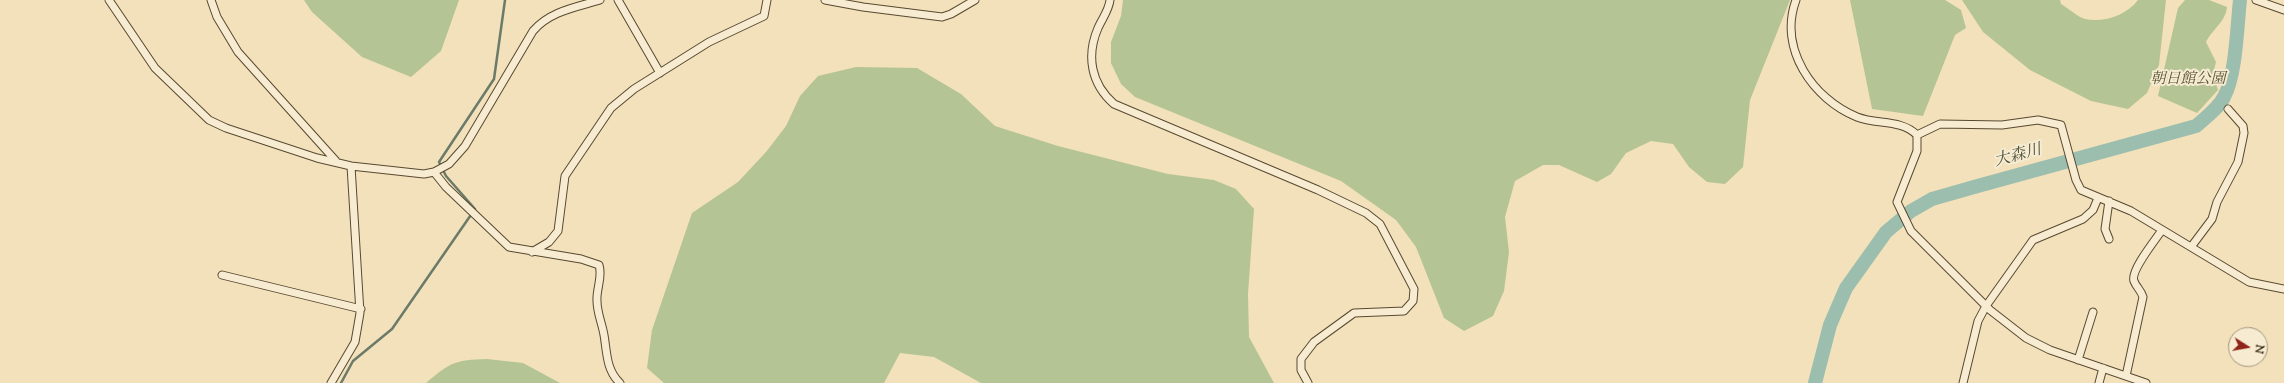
<!DOCTYPE html>
<meta charset="utf-8">
<style>
body{margin:0}
#map{position:relative;width:2284px;height:383px;overflow:hidden;background:#f2e1ba;font-family:"Sorts Mill Goudy",serif}
canvas{display:block}
.north{position:absolute;left:2228px;top:327px;width:40px;height:40px;box-sizing:border-box;background:#f7ecd2;border:1px solid #a3967f;border-radius:50%;rotate:101deg;font-size:11px;font-weight:700;line-height:16px;text-align:center;color:#251602}
.north::after{content:'';display:block;margin:auto;width:14px;height:18px;background:#8f2418;clip-path:polygon(50% 0,100% 100%,50% 72%,0 100%)}
</style>
<div id="map">
<canvas width="2284" height="383"></canvas>
<div class="north">N</div>
</div>
<script>
const g = document.querySelector('canvas').getContext('2d');
g.lineJoin = 'round';
function paint(path, color) {
  g.fillStyle = color;
  g.fill(path, 'evenodd');
}
function stroke(path, color, width, dash) {
  g.strokeStyle = color;
  g.lineWidth = width;
  g.lineCap = dash ? 'butt' : 'round';
  g.setLineDash(dash || []);
  g.stroke(path);
}
function drawText(font, color, halo, rows, align = 'center') {
  g.font = font + ' "Sorts Mill Goudy","Noto Serif JP",serif';
  g.lineWidth = 4;
  g.setLineDash([]);
  g.textBaseline = 'middle';
  g.strokeStyle = halo;
  g.fillStyle = color;
  for (const [text, x, y, turn = 0] of rows) {
    g.save();
    g.translate(x, y);
    g.rotate((+turn || 0) * Math.PI / 180);
    g.textAlign = isNaN(turn) ? turn : align;
    if (halo) g.strokeText(text, 0, 0);
    g.fillText(text, 0, 0);
    g.restore();
  }
}
paint(new Path2D(`
 M 304,0 L 459,0 L 441,51 L 411,77 L 362,57 L 312,12 Z
 M 1123,0 L 1790,0 L 1750,100 L 1743,167 L 1725,184 L 1707,182 L 1689,167 L 1673,144 L 1651,141 L 1626,153 L 1611,174 L 1597,182 L 1559,165 L 1543,165 L 1515,181 L 1505,217 L 1509,252 L 1504,291 L 1493,316 L 1464,331 L 1444,318 L 1416,247 L 1396,220 L 1341,181 L 1135,97 L 1121,84 L 1111,63 L 1111,42 L 1121,16 Z
 M 1850,0 L 1945,0 L 1961,10 L 1966,28 L 1955,35 L 1923,116 L 1872,109 Z
 M 1962,0 L 2060,0 L 2061,4 C 2068,8 2078,17 2085,19 C 2104,23 2127,15 2138,0 L 2166,0 L 2159,65 L 2147,93 L 2128,109 L 2091,101 L 2030,70 L 1983,32 Z
 M 2185,0 L 2209,0 L 2227,7 C 2225,23 2213,28 2206,42 L 2216,62 L 2213,74 L 2218,90 L 2197,113 L 2158,96 L 2178,8 Z
 M 856,67 L 917,68 L 961,94 L 995,126 L 1058,146 L 1168,174 L 1214,180 L 1236,189 L 1254,209 L 1248,294 L 1249,337 L 1274,383 L 981,383 L 934,357 L 900,353 L 884,383 L 664,383 L 647,368 L 652,330 L 692,213 L 738,182 L 766,152 L 786,126 L 800,96 L 818,76 Z
 M 487,359 L 523,363 L 560,383 L 426,383 C 451,362 455,360 487,359 Z`), '#b5c494');
stroke(new Path2D(`
 M 341,383 L 353,361 L 392,329 L 475,209 L 446,176 L 439,162 L 494,79 L 505,0`), '#6c7b69', 2.5);
stroke(new Path2D(`
 M 1815,383 L 1830,325 L 1846,288 L 1886,232 L 1911,211 L 1932,199 L 1974,187 L 2196,126 C 2205,118 2218,109 2224,97 C 2236,75 2237,27 2240,0`), '#9bbeae', 14);
const minor = new Path2D(`
 M 109,0 L 155,68 L 209,120 L 226,128 L 317,158 L 351,166 L 424,174 L 434,172 L 449,164 L 465,146 L 533,31 C 550,11 577,7 600,0
 M 211,0 L 217,17 L 238,52 L 336,161
 M 618,0 L 660,73
 M 825,0 L 863,7 L 942,17 L 951,14 L 975,0
 M 1110,0 C 1109,10 1102,19 1098,28 C 1086,56 1091,84 1114,104 L 1318,190 L 1366,213 L 1380,224 L 1414,289 L 1413,301 L 1404,311 L 1354,313 L 1314,342 L 1301,359 L 1301,370 L 1308,383
 M 1796,0 C 1778,49 1813,99 1857,117 C 1877,125 1901,119 1917,135 L 1917,151 L 1897,202 L 1911,231 L 1990,310 L 2026,338 L 2050,350 L 2146,383
 M 2256,0 L 2284,10
 M 1917,135 L 1940,124 L 2002,125 L 2038,120 L 2061,125 L 2076,180 L 2081,190 L 2131,211 L 2249,282 L 2284,289
 M 434,172 L 446,187 L 509,247 L 581,259 L 599,265 C 603,277 596,289 597,301 C 597,313 602,323 604,335 C 607,352 606,370 620,383
 M 2109,239 L 2105,229 L 2109,201
 M 2191,247 L 2212,219 L 2217,202 L 2238,162 L 2244,133 L 2243,126 L 2228,109
 M 532,252 L 549,242 L 558,231 L 565,176 L 611,108 L 634,89 L 709,42 L 764,16 L 767,0
 M 222,275 L 361,309
 M 2078,360 L 2093,312
 M 2126,376 L 2143,297 C 2141,290 2136,287 2134,281 C 2130,271 2156,239 2162,230
 M 331,383 L 355,342 L 360,313 L 351,166
 M 1963,383 L 1978,321 L 1986,306 L 2033,240 L 2083,219 L 2093,210 L 2098,198
 M 2099,383 L 2103,368`);
stroke(minor, '#584930', 9);
stroke(minor, '#f7ecd2', 7);
drawText('italic 15px', '#575335', '#f7ecd2', [
 ["朝日館公園",2188,80]
]);
drawText('italic 16px', '#4e513e', '#f7ecd2', [
 ["大森川",2018,157,-15]
]);
</script>
